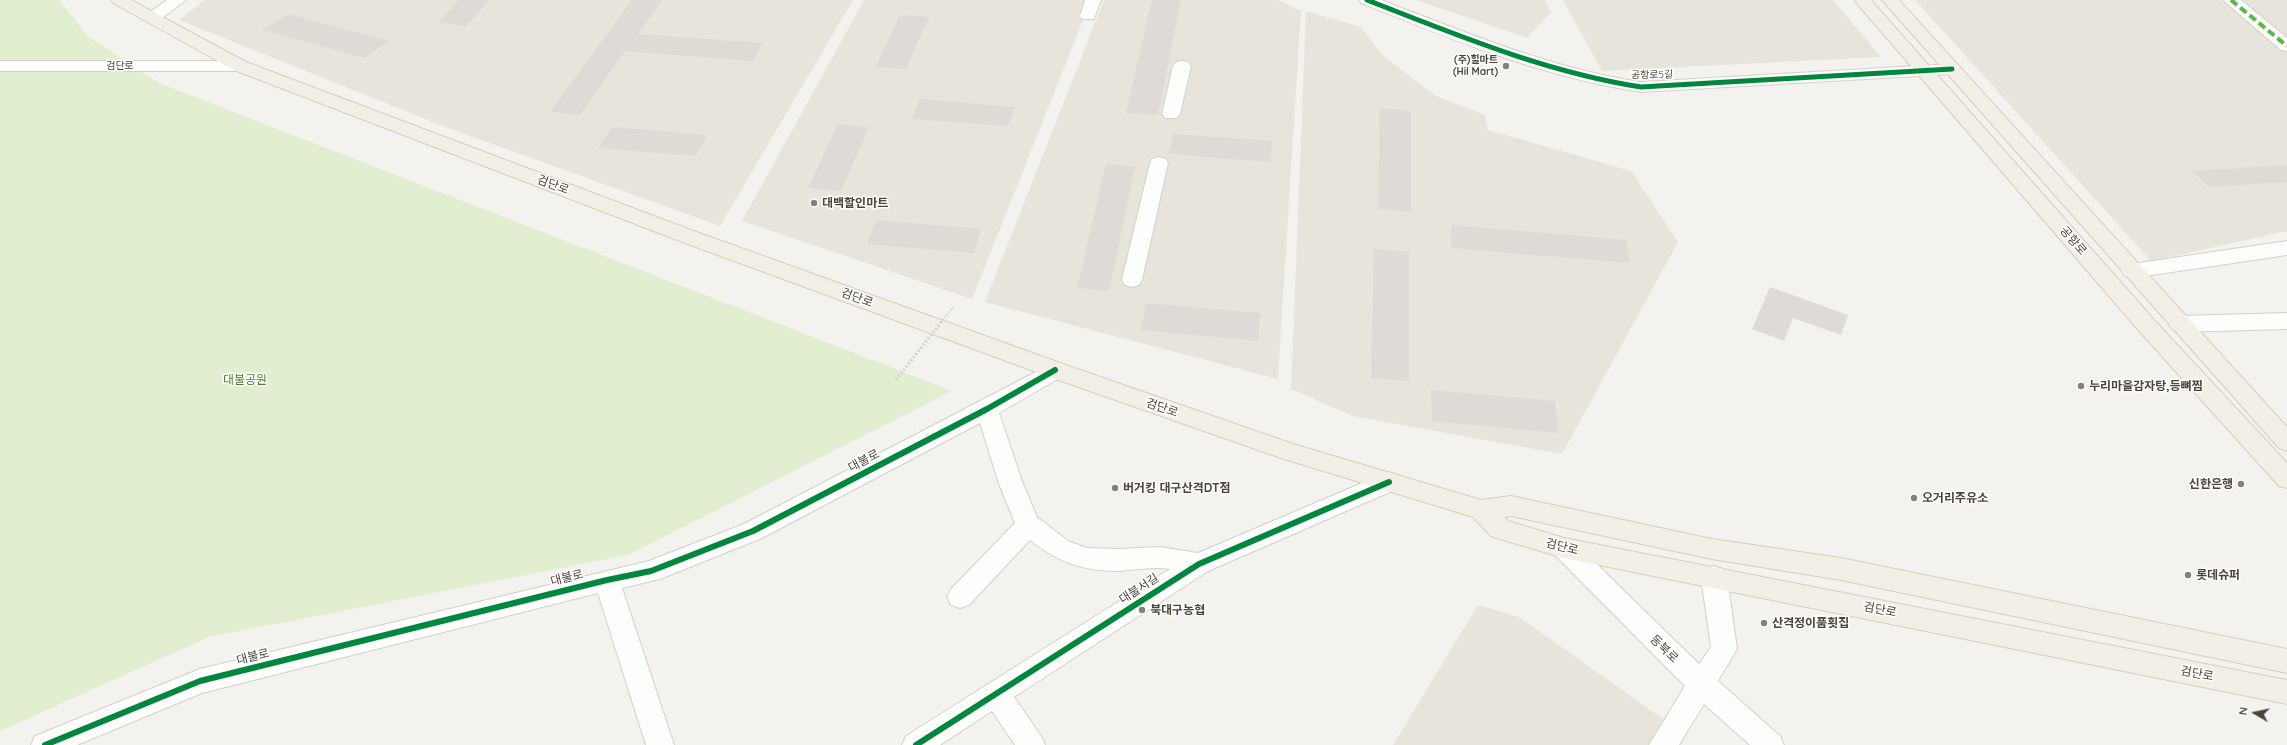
<!DOCTYPE html>
<meta charset="utf-8">
<style>
body{margin:0}
#map{position:relative;width:2287px;height:745px;overflow:hidden;background:#f4f2ee;font-family:Quicksand,sans-serif}
canvas{display:block}
.north{position:absolute;left:2235px;top:693px;width:40px;height:40px;-webkit-text-stroke:3px #fff;paint-order:stroke;rotate:279deg;font-size:11px;font-weight:700;line-height:16px;text-align:center;color:#4b4439}
.north::after{content:'';display:block;margin:auto;width:14px;height:18px;background:#4b4439;clip-path:polygon(50% 0,100% 100%,50% 72%,0 100%)}
</style>
<div id="map">
<canvas width="2287" height="745"></canvas>
<div class="north">N</div>
</div>
<script>
const g = document.querySelector('canvas').getContext('2d');
g.lineJoin = 'round';
function paint(path, color) {
  g.fillStyle = color;
  g.fill(path, 'evenodd');
}
function stroke(path, color, width, dash) {
  g.strokeStyle = color;
  g.lineWidth = width;
  g.lineCap = dash ? 'butt' : 'round';
  g.setLineDash(dash || []);
  g.stroke(path);
}
function drawText(font, color, halo, rows, align = 'center') {
  g.font = font + ' Quicksand,"Noto Sans KR",sans-serif';
  g.lineWidth = 3;
  g.setLineDash([]);
  g.textBaseline = 'middle';
  g.strokeStyle = halo;
  g.fillStyle = color;
  for (const [text, x, y, turn = 0] of rows) {
    g.save();
    g.translate(x, y);
    g.rotate((+turn || 0) * Math.PI / 180);
    g.textAlign = isNaN(turn) ? turn : align;
    if (halo) g.strokeText(text, 0, 0);
    g.fillText(text, 0, 0);
    g.restore();
  }
}
paint(new Path2D(`
 M 205,0 L 853,0 L 720,226 L 445,127 L 179,20 Z
 M 864,0 L 1091,0 L 972,299 L 742,221 Z
 M 1104,0 L 1278,0 L 1301,11 L 1278,379 L 985,302 Z
 M 1416,0 L 1545,0 L 1551,12 L 1527,38 Z
 M 1563,0 L 1833,0 L 1881,57 L 1602,71 Z
 M 1915,0 L 2225,0 L 2287,49 L 2287,231 L 2151,261 Z
 M 2236,0 L 2287,0 L 2287,42 Z
 M 1306,11 L 1361,27 L 1381,54 L 1436,96 L 1485,115 L 1488,130 L 1631,171 L 1678,242 L 1562,454 L 1353,416 L 1291,389 Z
 M 1478,605 L 1519,617 L 1663,719 L 1649,745 L 1393,745 Z`), '#e7e4dc');
paint(new Path2D(`
 M 0,0 L 59,0 L 89,37 L 159,83 L 952,391 L 628,555 L 209,637 L 0,731 Z`), '#e1eecf');
paint(new Path2D(`
 M 459,0 L 489,0 L 466,26 L 438,23 Z
 M 632,0 L 662,0 L 638,34 L 763,43 L 753,61 L 625,51 L 580,115 L 550,112 Z
 M 1152,0 L 1181,0 L 1158,115 L 1126,113 Z
 M 288,14 L 389,41 L 365,58 L 262,30 Z
 M 900,15 L 929,17 L 906,69 L 876,67 Z
 M 920,99 L 1015,107 L 1008,126 L 912,119 Z
 M 1380,108 L 1411,111 L 1411,212 L 1378,209 Z
 M 838,124 L 869,127 L 841,191 L 808,188 Z
 M 612,127 L 707,135 L 695,156 L 598,148 Z
 M 1173,134 L 1272,141 L 1270,162 L 1169,154 Z
 M 1106,164 L 1135,166 L 1109,291 L 1077,288 Z
 M 2287,165 L 2287,182 L 2209,187 L 2192,171 Z
 M 876,220 L 981,229 L 974,253 L 867,244 Z
 M 1451,225 L 1626,240 L 1630,263 L 1452,248 Z
 M 1374,249 L 1409,252 L 1409,381 L 1371,378 Z
 M 1770,287 L 1848,315 L 1841,335 L 1793,318 L 1784,341 L 1752,329 Z
 M 1146,303 L 1260,313 L 1258,341 L 1141,330 Z
 M 1431,390 L 1555,401 L 1559,433 L 1432,421 Z`), '#dedbd6');
const minor = new Path2D(`
 M 167,0 L 186,0 L 158,21 L 146,21 L 144,18 L 146,15 Z
 M 1085,0 L 1101,0 L 1094,19 L 1082,19 L 1080,16 Z
 M 1359,0 L 1381,0 C 1467,33 1550,68 1641,82 L 1952,64 L 1958,65 L 1961,69 L 1958,73 L 1952,74 L 1641,92 C 1543,77 1453,40 1361,3 Z
 M 2223,0 L 2241,0 L 2287,38 L 2287,51 L 2281,50 Z
 M 0,61 L 240,61 L 246,62 L 249,66 L 246,70 L 240,71 L 0,71 Z
 M 1182,61 L 1188,62 L 1191,66 L 1180,114 L 1177,118 L 1165,118 L 1162,114 L 1173,66 L 1176,62 Z
 M 1159,157 L 1166,159 L 1168,163 L 1142,280 L 1139,285 L 1132,287 L 1125,285 L 1122,280 L 1150,163 L 1152,159 Z
 M 2287,241 L 2287,255 L 2132,278 L 2125,276 L 2122,271 L 2125,266 L 2132,264 Z
 M 2287,313 L 2287,329 L 2180,332 L 2172,329 L 2169,324 L 2172,319 L 2180,316 Z
 M 1055,362 L 1063,364 L 1066,370 L 1063,376 L 999,413 L 1023,484 L 1037,517 L 1068,541 L 1087,548 L 1118,549 L 1160,547 L 1198,553 L 1381,475 L 1389,472 L 1397,475 L 1401,482 L 1397,489 L 1208,571 L 1014,697 L 1041,736 L 1045,745 L 1015,745 L 992,711 L 940,745 L 902,745 L 906,736 L 1170,569 C 1153,566 1135,570 1118,571 C 1082,571 1058,562 1030,540 L 969,605 L 960,608 L 951,605 L 947,597 L 951,589 L 1015,523 L 999,484 L 980,423 L 762,538 L 660,579 L 622,588 L 674,745 L 646,745 L 598,593 L 202,693 L 77,745 L 31,745 L 35,736 L 200,669 L 649,561 L 744,524 Z
 M 1564,538 L 1573,541 L 1699,664 L 1711,647 L 1701,577 L 1705,569 L 1714,566 L 1723,569 L 1727,577 L 1737,649 L 1718,681 L 1780,736 L 1784,745 L 1750,745 L 1704,704 L 1679,745 L 1649,745 L 1685,686 L 1555,555 L 1552,548 L 1555,541 Z`);
const major = new Path2D(`
 M 111,0 L 131,0 L 246,62 L 691,230 L 1063,364 L 1293,444 L 1481,500 L 1511,496 L 1712,539 L 1841,558 L 2287,649 L 2287,673 L 1841,580 L 1712,559 L 1511,516 L 1504,517 L 1508,521 L 1564,538 L 2287,680 L 2287,704 L 1564,558 L 1500,539 L 1491,536 L 1473,517 L 1281,458 L 1047,376 L 677,240 L 234,70 L 113,3 Z
 M 1854,0 L 1871,0 L 2156,322 L 2287,463 L 2287,488 L 2279,486 L 2140,332 Z
 M 1882,0 L 1899,0 L 2287,427 L 2287,451 L 2279,448 Z`);
stroke(minor, '#d2d0cb', 2);
stroke(major, '#d6cebb', 2);
paint(minor, '#fdfdfc');
paint(major, '#f2efe6');
stroke(new Path2D(`
 M 941,322 L 954,306`), '#d3d2cc', 2, [1.5, 1.5]);
stroke(new Path2D(`
 M 896,380 L 942,321`), '#d3d2cc', 3, [2, 2]);
stroke(new Path2D(`
 M 2231,0 L 2287,46`), '#58b947', 4, [8, 4]);
stroke(new Path2D(`
 M 1367,0 C 1457,35 1545,72 1641,87 L 1952,69`), '#00873e', 5);
stroke(new Path2D(`
 M 45,745 L 200,681 L 607,580 L 651,571 L 753,531 L 987,409 L 1055,370
 M 916,745 L 1199,564 L 1389,482`), '#00873e', 6);
for (const [x, y, r, color] of [
 [1506,66,4,"#868178"],
 [814,203,4,"#868178"],
 [2081,386,4,"#868178"],
 [2241,484,4,"#868178"],
 [1115,488,4,"#868178"],
 [1914,498,4,"#868178"],
 [2188,575,4,"#868178"],
 [1142,610,4,"#868178"],
 [1764,623,4,"#868178"]
]) {
  const dot = new Path2D();
  dot.arc(x, y, r, 0, 2 * Math.PI);
  g.fillStyle = color;
  g.fill(dot);
  stroke(dot, '#fff', 1.5);
}
drawText('bold 10px', '#4b4439', '#fff', [
 ["(주)힐마트",1498,60],
 ["(Hil Mart)",1498,72]
], 'right');
drawText('10px', '#4b4439', '#fff', [
 ["검단로",120,66],
 ["공항로5길",1652,75,-1]
]);
drawText('12px', '#4b4439', '#fff', [
 ["검단로",553,185,21],
 ["공항로",2073,241,49],
 ["검단로",857,298,20],
 ["검단로",1162,408,19],
 ["대불로",864,461,-28],
 ["검단로",1562,547,14],
 ["대불로",567,578,-14],
 ["대불서길",1139,589,-33],
 ["검단로",1880,610,11],
 ["동북로",1664,649,44],
 ["대불로",253,657,-14],
 ["검단로",2197,674,11]
]);
drawText('bold 12px', '#4b4439', '#fff', [
 ["대백할인마트",822,203],
 ["누리마을감자탕,등뼈찜",2089,386],
 ["신한은행",2233,484,"right"],
 ["버거킹 대구산격DT점",1123,488],
 ["오거리주유소",1922,498],
 ["롯데슈퍼",2196,575],
 ["북대구농협",1150,610],
 ["산격정이품횟집",1772,623]
], 'left');
drawText('12px', '#4a7f2a', '#fff', [
 ["대불공원",245,380]
]);
</script>
